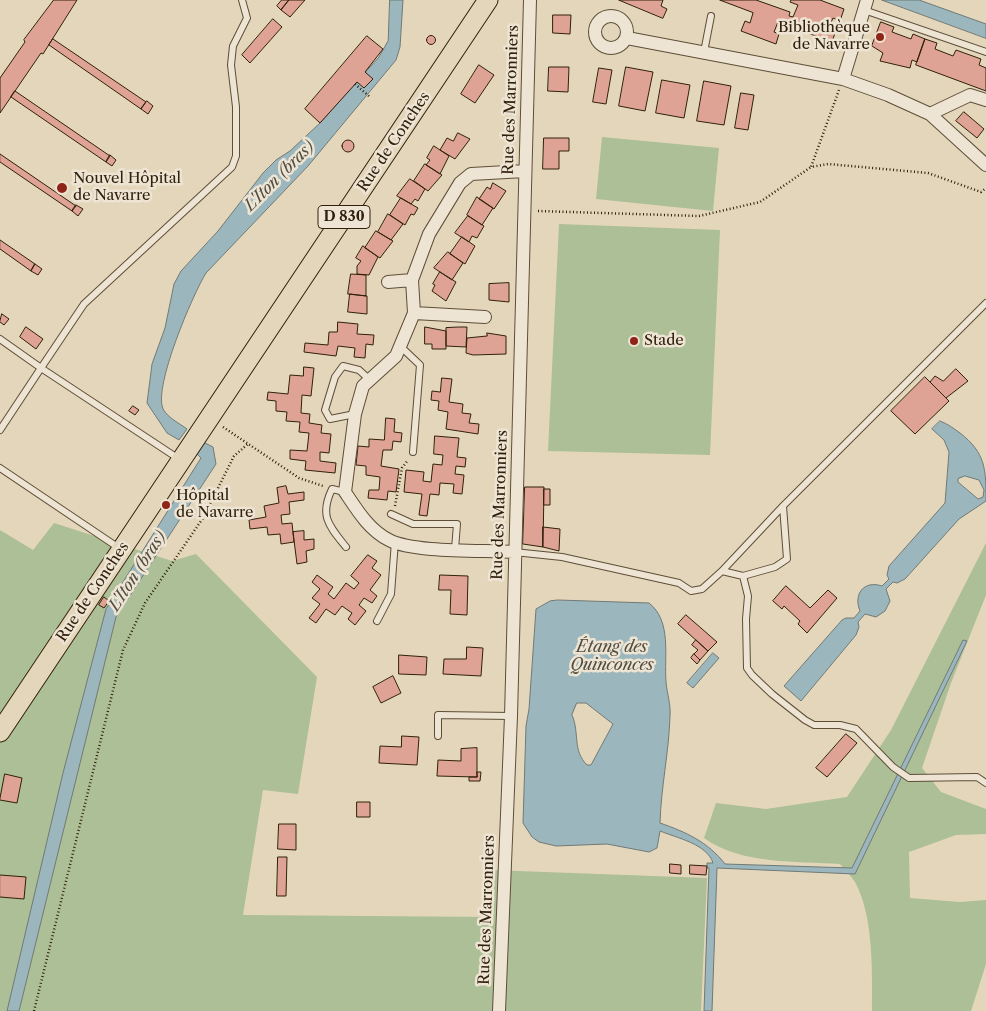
<!DOCTYPE html>
<meta charset="utf-8">
<style>
body{margin:0}
canvas{display:block;background:#e3d6bb}
</style>
<canvas width="986" height="1011"></canvas>
<script>
const g = document.querySelector('canvas').getContext('2d');
g.lineJoin = 'round';
function paint(path, color) {
  g.fillStyle = color;
  g.fill(path, 'evenodd');
}
function stroke(path, color, width, dash) {
  g.strokeStyle = color;
  g.lineWidth = width;
  g.lineCap = dash ? 'butt' : 'round';
  g.setLineDash(dash || []);
  g.stroke(path);
}
function drawText(font, color, halo, rows, align = 'center') {
  g.font = font + ' "Libre Caslon Text",serif';
  g.lineWidth = 5;
  g.setLineDash([]);
  g.textBaseline = 'middle';
  g.strokeStyle = halo;
  g.fillStyle = color;
  for (const [text, x, y, turn = 0] of rows) {
    g.save();
    g.translate(x, y);
    g.rotate((+turn || 0) * Math.PI / 180);
    g.textAlign = isNaN(turn) ? turn : align;
    if (halo) g.strokeText(text, 0, 0);
    g.fillText(text, 0, 0);
    g.restore();
  }
}
paint(new Path2D(`
 M 602,137 L 719,148 L 713,211 L 596,199 Z
 M 559,224 L 720,230 L 710,455 L 548,451 Z
 M 54,523 L 172,561 L 196,554 L 317,677 L 298,794 L 263,790 L 243,915 L 491,917 L 491,870 L 707,878 L 701,1011 L 0,1011 L 0,530 L 33,550 Z
 M 986,543 L 986,595 L 951,683 L 922,768 L 941,792 L 986,809 L 986,834 L 956,835 L 909,852 L 910,898 L 960,902 L 986,900 L 986,964 L 971,1011 L 872,1011 C 872,972 874,917 855,882 C 851,876 845,870 840,864 C 796,861 742,865 704,838 L 716,803 L 766,809 L 847,797 L 891,730 Z`), '#adbf96');
const water = new Path2D(`
 M 390,0 L 403,0 L 400,47 L 396,60 L 308,166 L 206,273 C 193,294 153,387 163,409 C 168,418 179,423 187,429 L 179,440 L 167,433 L 147,403 L 152,364 L 165,328 L 174,284 L 181,271 L 218,231 L 263,173 L 276,160 L 290,151 L 320,123 L 379,57 L 388,41 Z
 M 882,0 L 919,0 L 986,24 L 986,38 Z
 M 940,421 C 948,424 953,428 960,433 C 986,453 986,470 986,501 L 959,519 L 905,579 L 897,583 L 893,582 L 886,589 L 890,601 L 885,611 L 876,617 L 865,614 L 858,622 L 859,627 L 856,635 L 801,701 L 784,686 L 842,620 L 846,618 L 854,618 L 860,611 C 853,594 864,580 882,586 L 889,579 L 887,575 L 889,566 L 945,503 L 949,452 L 944,440 L 932,429 ZM 965,476 L 979,480 L 984,490 L 983,497 L 978,499 L 958,482 L 958,479 Z
 M 203,442 L 213,447 L 216,464 L 116,617 L 19,1011 L 7,1011 L 63,773 L 106,609 L 201,458 L 196,453 Z
 M 558,600 L 649,603 C 672,621 664,656 666,682 C 667,693 671,705 670,716 C 669,752 661,787 660,823 C 686,832 708,842 725,864 L 852,868 L 963,640 L 967,641 L 855,874 L 717,868 L 712,1011 L 704,1011 L 709,868 L 707,868 L 707,863 L 713,863 C 707,844 677,838 660,831 L 657,848 L 649,852 L 607,844 L 556,846 L 539,842 L 532,837 L 523,823 L 526,726 L 529,709 L 536,609 L 550,601 ZM 577,703 L 586,703 L 613,724 L 591,765 L 587,765 C 572,750 580,733 572,715 Z
 M 713,653 L 719,658 L 693,688 L 687,683 Z`);
paint(water, '#9bb6bc');
stroke(water, '#717a75', 1);
const building = new Path2D(`
 M 54,0 L 77,0 L 43,54 L 41,53 L 0,113 L 0,78 L 25,42 L 24,40 Z
 M 282,0 L 289,0 L 281,10 L 277,6 Z
 M 289,0 L 305,0 L 290,17 L 281,10 Z
 M 619,0 L 663,0 L 661,6 L 667,9 L 663,18 Z
 M 720,0 L 756,0 L 790,12 L 789,16 L 793,17 L 798,5 L 790,2 L 791,0 L 820,0 L 844,9 L 840,21 L 833,18 L 828,30 L 835,33 L 832,42 L 778,22 L 774,32 L 779,34 L 776,44 L 741,31 L 745,21 L 750,23 L 753,13 Z
 M 553,15 L 571,15 L 570,34 L 553,33 Z
 M 273,19 L 282,27 L 250,63 L 242,55 Z
 M 881,22 L 894,27 L 892,32 L 911,39 L 913,34 L 925,39 L 917,62 L 912,60 L 910,68 L 880,61 L 883,53 L 872,46 Z
 M426.5 40a4.5 4.5 0 1 1 9 0a4.5 4.5 0 1 1-9 0Z
 M 367,36 L 383,49 L 365,72 L 373,79 L 364,88 L 357,82 L 320,123 L 305,109 Z
 M 53,39 L 146,102 L 141,109 L 49,45 Z
 M 925,39 L 937,43 L 935,49 L 953,56 L 956,50 L 981,59 L 979,65 L 986,68 L 986,91 L 916,65 Z
 M 479,65 L 494,75 L 475,103 L 461,94 Z
 M 549,67 L 569,67 L 568,92 L 548,91 Z
 M 626,67 L 653,72 L 645,111 L 619,106 Z
 M 599,68 L 612,70 L 606,104 L 593,102 Z
 M 662,80 L 690,85 L 684,118 L 656,113 Z
 M 704,81 L 731,86 L 724,125 L 697,121 Z
 M 15,91 L 110,156 L 106,162 L 11,97 Z
 M 741,93 L 754,95 L 748,130 L 735,128 Z
 M 147,101 L 153,106 L 148,114 L 141,109 Z
 M 964,112 L 984,129 L 977,138 L 956,121 Z
 M 458,133 L 470,139 L 455,159 L 440,150 L 447,138 L 453,141 Z
 M 544,138 L 569,138 L 569,151 L 559,151 L 559,169 L 543,169 Z
 M342 146a6 6 0 1 1 12 0a6 6 0 1 1-12 0Z
 M 434,146 L 449,156 L 440,174 L 426,165 L 430,160 L 427,158 Z
 M 0,154 L 76,206 L 72,211 L 0,162 Z
 M 110,155 L 116,160 L 112,166 L 106,162 Z
 M 425,164 L 442,175 L 428,191 L 414,181 Z
 M 410,179 L 425,189 L 418,201 L 415,199 L 411,204 L 397,196 Z
 M 493,183 L 506,191 L 494,209 L 479,199 L 487,187 L 490,189 Z
 M 477,197 L 493,208 L 482,225 L 467,215 Z
 M 401,198 L 418,208 L 414,215 L 411,214 L 405,225 L 390,215 Z
 M 76,205 L 83,209 L 78,216 L 72,211 Z
 M 388,214 L 403,224 L 391,240 L 378,232 Z
 M 468,216 L 484,226 L 477,238 L 472,236 L 469,242 L 455,233 Z
 M 376,231 L 393,241 L 380,258 L 365,248 Z
 M 462,237 L 475,246 L 465,264 L 450,254 Z
 M 0,240 L 35,264 L 31,271 L 0,249 Z
 M 363,246 L 378,257 L 369,275 L 357,274 L 357,266 L 361,261 L 356,258 Z
 M 448,252 L 463,263 L 452,280 L 434,268 Z
 M 35,264 L 42,269 L 38,275 L 31,271 Z
 M 440,272 L 456,282 L 446,301 L 432,291 L 435,285 L 433,284 Z
 M 351,274 L 366,275 L 366,296 L 348,294 Z
 M 509,283 L 509,302 L 489,300 L 489,284 Z
 M 350,294 L 367,296 L 367,314 L 348,312 Z
 M 2,314 L 9,319 L 4,325 L 0,322 Z
 M 338,322 L 358,324 L 357,334 L 374,335 L 373,345 L 366,344 L 365,358 L 354,357 L 355,348 L 338,346 L 336,356 L 304,352 L 305,343 L 328,345 L 329,332 L 337,332 Z
 M 26,327 L 43,339 L 36,349 L 20,337 Z
 M 425,327 L 446,331 L 446,349 L 432,349 L 432,344 L 425,344 Z
 M 459,327 L 467,327 L 466,347 L 446,346 L 446,328 Z
 M 487,333 L 506,336 L 506,354 L 473,355 L 466,353 L 467,338 L 487,336 Z
 M 304,367 L 314,368 L 311,396 L 302,395 L 301,413 L 310,414 L 309,423 L 322,425 L 321,433 L 331,434 L 329,453 L 320,452 L 320,461 L 336,463 L 335,473 L 305,470 L 306,461 L 290,459 L 290,450 L 307,451 L 309,433 L 299,432 L 300,422 L 286,421 L 287,412 L 276,411 L 276,401 L 267,400 L 268,392 L 288,394 L 290,375 L 303,376 Z
 M 956,369 L 968,381 L 946,398 L 930,382 L 935,376 L 943,381 Z
 M 925,377 L 949,401 L 915,434 L 891,411 Z
 M 442,378 L 452,379 L 449,402 L 463,404 L 462,413 L 471,414 L 469,423 L 479,424 L 478,434 L 446,429 L 448,412 L 438,410 L 439,401 L 431,400 L 432,391 L 440,392 Z
 M 133,406 L 139,410 L 135,415 L 129,411 Z
 M 386,418 L 395,419 L 394,432 L 402,433 L 401,442 L 393,441 L 392,450 L 383,450 L 381,466 L 399,469 L 396,492 L 388,491 L 387,500 L 368,498 L 369,490 L 379,490 L 380,477 L 366,475 L 366,466 L 356,465 L 358,446 L 369,447 L 369,439 L 384,440 Z
 M 435,436 L 459,438 L 457,457 L 466,458 L 465,467 L 456,466 L 455,474 L 464,475 L 462,494 L 453,493 L 454,484 L 440,483 L 439,495 L 430,494 L 427,516 L 419,515 L 422,494 L 404,492 L 406,470 L 424,472 L 423,481 L 431,482 L 433,464 L 442,465 L 443,455 L 434,454 Z
 M 286,486 L 288,494 L 304,492 L 304,500 L 289,502 L 290,514 L 281,515 L 282,524 L 292,523 L 294,542 L 281,544 L 280,534 L 268,535 L 267,527 L 250,529 L 249,520 L 266,517 L 264,506 L 279,503 L 277,488 Z
 M 525,487 L 544,487 L 543,547 L 523,544 Z
 M 544,489 L 550,489 L 550,505 L 544,505 Z
 M 543,527 L 560,529 L 559,551 L 543,547 Z
 M 304,531 L 304,540 L 314,539 L 314,549 L 306,551 L 307,562 L 297,564 L 293,532 Z
 M 368,555 L 377,561 L 372,568 L 381,575 L 370,590 L 377,596 L 372,603 L 364,598 L 359,605 L 366,611 L 355,625 L 348,619 L 352,613 L 342,606 L 335,615 L 326,609 L 316,623 L 309,618 L 320,604 L 312,598 L 320,589 L 312,582 L 317,575 L 333,587 L 328,594 L 334,599 L 346,583 L 354,589 L 359,583 L 351,576 Z
 M 440,575 L 468,576 L 467,615 L 450,614 L 451,590 L 439,590 Z
 M 786,586 L 810,608 L 828,590 L 837,598 L 807,633 L 798,624 L 800,621 L 784,606 L 782,609 L 773,601 Z
 M 104,597 L 109,601 L 104,608 L 99,605 Z
 M 686,615 L 717,642 L 708,651 L 678,624 Z
 M 696,640 L 708,651 L 700,660 L 694,654 L 698,650 L 692,645 Z
 M 467,647 L 483,648 L 481,676 L 443,674 L 444,659 L 466,659 Z
 M 694,654 L 700,660 L 697,664 L 691,658 Z
 M 399,655 L 427,657 L 426,675 L 399,674 Z
 M 393,676 L 401,693 L 381,703 L 373,687 Z
 M 846,734 L 857,743 L 827,777 L 816,768 Z
 M 402,736 L 419,737 L 417,765 L 379,763 L 380,746 L 401,747 Z
 M 477,748 L 477,777 L 437,776 L 438,760 L 461,761 L 461,749 Z
 M 477,772 L 481,772 L 480,781 L 469,781 L 469,777 L 477,777 Z
 M 5,774 L 22,778 L 17,803 L 0,800 Z
 M 357,802 L 370,802 L 370,817 L 357,817 Z
 M 279,824 L 296,824 L 296,850 L 278,849 Z
 M 278,857 L 287,857 L 286,896 L 277,896 Z
 M 670,864 L 681,865 L 681,874 L 670,873 Z
 M 690,865 L 707,866 L 706,875 L 690,874 Z
 M 0,875 L 26,877 L 24,899 L 0,897 Z`);
paint(building, '#dea394');
stroke(building, '#31200b', 1);
const lane = new Path2D(`
 M 864,10 L 986,52
 M 704,52 L 711,16
 M 0,339 L 41,368 L 84,304 L 232,167 L 236,156 L 236,107 L 231,65 L 233,46 L 247,18 L 242,0
 M 400,346 L 420,365 L 413,452
 M 355,414 L 330,419 L 325,410 L 335,377 L 343,366 L 359,370 L 370,380
 M 0,430 L 41,368 L 179,459
 M 0,468 L 119,548
 M 345,492 L 332,489 C 319,516 329,526 346,547
 M 783,506 L 986,303
 M 391,514 L 413,524 L 457,524 L 455,549
 M 514,552 L 562,557 L 679,583 L 691,591 L 702,589 L 722,571 L 783,506 L 787,559 L 775,567 L 743,576 L 722,571
 M 743,576 L 748,596 L 746,619 L 747,668 L 752,675 L 772,694 L 805,720 L 814,725 L 840,725 L 856,729 L 893,767 L 909,778 L 977,777 L 986,783
 M 377,621 L 391,594 L 395,541
 M 438,736 L 438,715 L 511,716`);
const street = new Path2D(`
 M595 32a16 16 0 1 1 32 0a16 16 0 1 1-32 0Z
 M 627,38 L 843,79 L 888,95 L 930,114 L 986,165
 M 843,79 L 867,0
 M 930,114 L 970,95 L 986,100
 M 388,282 L 412,280
 M 414,313 L 485,317
 M 514,552 C 483,550 414,553 389,540 C 369,530 357,510 345,492 L 355,414 L 363,386 L 396,356 L 414,313 L 412,280 L 429,234 L 460,183 L 471,174 L 525,171
 M 499,1011 L 511,716 L 530,0`);
const primary = new Path2D(`
 M 0,732 L 488,0`);
stroke(lane, '#5e4e37', 8);
stroke(street, '#5e4e37', 14);
stroke(primary, '#31200b', 21);
stroke(new Path2D(`
 M 355,84 L 370,97
 M 839,90 L 811,167 L 828,164 L 928,173 L 981,192 L 986,188
 M 538,211 L 699,216 L 760,202 L 811,167
 M 223,427 L 299,478 L 323,486
 M 395,506 L 402,468 L 408,460
 M 34,1011 L 123,650 L 145,603 L 203,518 L 234,456 L 249,443`), '#31200b', 2.5, [1, 2.5]);
stroke(lane, '#ede4d3', 6);
stroke(street, '#ede4d3', 12);
stroke(primary, '#e3d6bb', 19);
for (const [x, y, r, color] of [
 [880,37,5,"#8f2418"],
 [62,188,6,"#8f2418"],
 [634,341,5,"#8f2418"],
 [166,505,5,"#8f2418"]
]) {
  const dot = new Path2D();
  dot.arc(x, y, r, 0, 2 * Math.PI);
  g.fillStyle = color;
  g.fill(dot);
  stroke(dot, '#ede4d3', 2);
}
for (const [x, y, w] of [
 [344,217,52]
]) {
  const box = new Path2D();
  box.roundRect(x - w / 2, y - 11.5, w, 23, 4);
  g.fillStyle = '#ede4d3';
  g.fill(box);
  stroke(box, '#31200b', 1);
}
drawText('bold 14px', '#31200b', null, [
 ["D 830",344,217]
]);
drawText('15px', '#31200b', '#ede4d3', [
 ["Bibliothèque",870,28,"right"],
 ["de Navarre",870,45,"right"],
 ["Nouvel Hôpital",73,179],
 ["de Navarre",73,196],
 ["Stade",644,341],
 ["Hôpital",176,496],
 ["de Navarre",176,513]
], 'left');
drawText('15px', '#31200b', '#ede4d3', [
 ["Rue des Marronniers",511,100,-88],
 ["Rue de Conches",394,142,-56],
 ["Rue des Marronniers",500,505,-88],
 ["Rue de Conches",93,592,-56],
 ["Rue des Marronniers",487,910,-88]
]);
drawText('italic 16px', '#514d40', '#ede4d3', [
 ["L'Iton (bras)",280,176,-45],
 ["L'Iton (bras)",138,571,-57],
 ["Étang des",612,647],
 ["Quinconces",612,665]
]);
</script>
